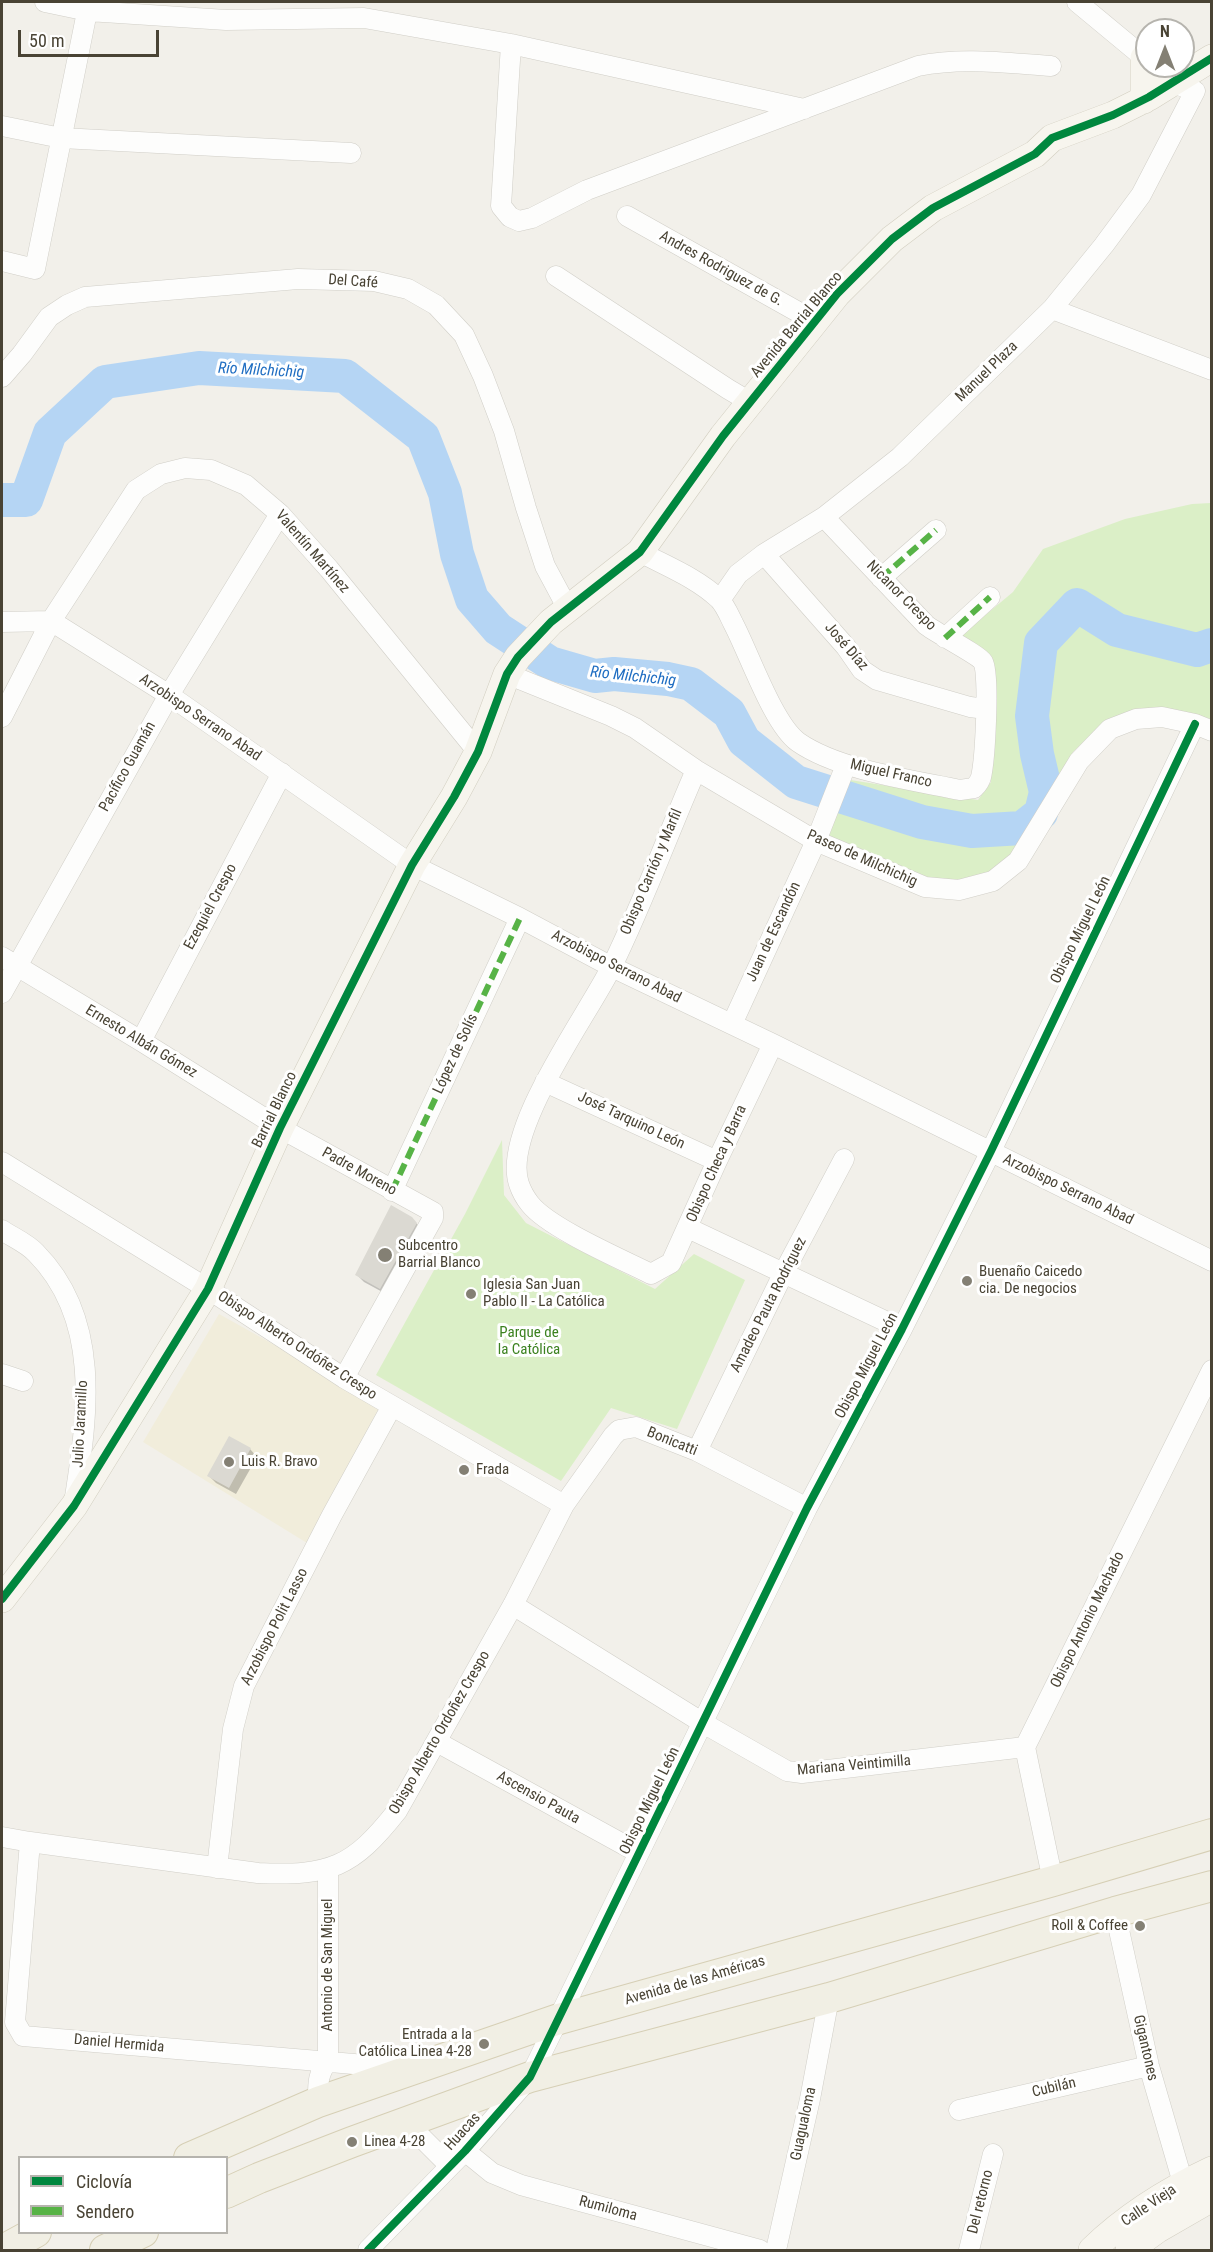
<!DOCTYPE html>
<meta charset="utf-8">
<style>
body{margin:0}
#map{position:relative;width:1213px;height:2252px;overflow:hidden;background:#f2f0ea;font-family:"Roboto Condensed",sans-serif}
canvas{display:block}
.frame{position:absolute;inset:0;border:3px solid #494334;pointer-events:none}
.legend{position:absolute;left:18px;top:2156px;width:210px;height:78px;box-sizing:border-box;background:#fff;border:2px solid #b6b4ae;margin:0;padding:8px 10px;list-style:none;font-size:18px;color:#494334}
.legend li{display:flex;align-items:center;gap:12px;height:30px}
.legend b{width:30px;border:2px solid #b6b4ae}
.north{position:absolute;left:1135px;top:18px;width:60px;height:60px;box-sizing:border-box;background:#fff;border:2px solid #b6b4ae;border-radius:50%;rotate:0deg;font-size:16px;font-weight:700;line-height:24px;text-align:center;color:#494334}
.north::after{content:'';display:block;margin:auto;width:21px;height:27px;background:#848074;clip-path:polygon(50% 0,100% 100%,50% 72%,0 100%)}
.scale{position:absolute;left:18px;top:30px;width:141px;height:27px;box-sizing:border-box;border:3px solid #494334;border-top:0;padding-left:8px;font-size:18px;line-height:21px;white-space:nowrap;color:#494334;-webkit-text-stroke:4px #fff;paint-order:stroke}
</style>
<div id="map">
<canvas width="1213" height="2252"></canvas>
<div class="frame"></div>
<ul class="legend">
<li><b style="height:8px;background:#00873e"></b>Ciclovía</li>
<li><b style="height:8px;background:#57b346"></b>Sendero</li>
</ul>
<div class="north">N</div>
<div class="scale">50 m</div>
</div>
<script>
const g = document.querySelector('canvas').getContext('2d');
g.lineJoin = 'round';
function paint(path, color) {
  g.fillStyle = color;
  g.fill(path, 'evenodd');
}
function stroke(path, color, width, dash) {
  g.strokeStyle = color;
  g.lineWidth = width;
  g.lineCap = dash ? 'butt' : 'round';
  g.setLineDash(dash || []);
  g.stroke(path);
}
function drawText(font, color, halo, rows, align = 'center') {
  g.font = font + ' "Roboto Condensed",sans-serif';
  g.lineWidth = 6;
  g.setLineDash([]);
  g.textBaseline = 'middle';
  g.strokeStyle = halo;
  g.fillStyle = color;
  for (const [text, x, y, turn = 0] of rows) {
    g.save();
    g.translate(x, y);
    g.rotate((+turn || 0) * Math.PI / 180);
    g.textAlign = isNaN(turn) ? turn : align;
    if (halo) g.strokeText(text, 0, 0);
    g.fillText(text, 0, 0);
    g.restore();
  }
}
paint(new Path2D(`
 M 219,1314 L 375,1401 L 379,1408 L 307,1543 L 143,1442 Z`), '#f1eddb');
paint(new Path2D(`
 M 1211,503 L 1211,721 L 1199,715 L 1162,708 L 1101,725 L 1073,752 L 1012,859 L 987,875 L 958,880 L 923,879 L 821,834 L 844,779 L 978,800 L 991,782 L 988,663 L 959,637 L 1013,592 L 1043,549 L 1125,519 L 1192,504 Z
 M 502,1140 L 504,1195 L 526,1223 L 655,1289 L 694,1254 L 745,1280 L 677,1429 L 611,1408 L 561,1481 L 376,1375 L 465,1214 Z`), '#dbefc7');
paint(new Path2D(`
 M 411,1218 L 423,1230 L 388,1295 L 364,1282 L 356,1274 Z
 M 250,1449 L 257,1457 L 236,1494 L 216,1483 L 208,1475 Z`), '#0003');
stroke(new Path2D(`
 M 2,500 L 26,500 L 50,433 L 105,382 L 199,368 L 345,376 L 423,437 L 445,493 L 457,554 L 472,599 L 498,629 L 550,663 L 595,676 L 614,674 L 668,679 L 691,684 L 729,713 L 744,741 L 796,782 L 922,822 L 972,831 L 1022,828 L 1041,813 L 1046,792 L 1037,754 L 1032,716 L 1041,643 L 1077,605 L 1117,630 L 1197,650 L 1212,645`), '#b5d5f4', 34);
paint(new Path2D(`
 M 391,1205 L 412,1217 L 417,1223 L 380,1289 L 355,1275 Z
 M 229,1436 L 251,1448 L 229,1488 L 207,1476 Z`), '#dbd9d2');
const street = new Path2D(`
 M 45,2 L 88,11 L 226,20 L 364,18 L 511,44 L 804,109
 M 1077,2 L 1147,60
 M 511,44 L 501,206 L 510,217 L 519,221 L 532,218 L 587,190 L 918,66 C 962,57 1006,63 1051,66
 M 2,126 L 61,138 L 351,153
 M 627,216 L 816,322
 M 2,261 L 35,269 L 89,2
 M 556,276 L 728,389 L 750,402
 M 1052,309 L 1212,370
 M 2,377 L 22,354 L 49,317 L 67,305 L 85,297 L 298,279 L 374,281 L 408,289 L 436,305 L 464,335 L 483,376 L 504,431 L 526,508 L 545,566 L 568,609
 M 640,552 C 666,566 697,578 719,599 C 725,605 729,615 733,623 C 749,653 773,724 798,742 C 838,770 912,780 960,790 L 974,788 C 977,785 980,781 981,777 C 985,760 990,674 983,662 C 979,655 936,633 926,625 L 824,517
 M 764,554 L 846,647 L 862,670 L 877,680 L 970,707 L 986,709
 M 881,578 L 936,530
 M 720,600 L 738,574 L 764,554 L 824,517 L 900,457 L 1052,309 L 1104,245 L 1141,195 L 1195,91 L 1173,83 L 1153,66
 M 51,621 L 169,695 L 412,865 L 520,918 L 612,967 L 773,1044 L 1212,1261
 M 2,622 L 51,621
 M 945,638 L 990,597
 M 507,674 L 611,716 L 635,728 L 696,770 L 816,841 L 925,887 L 959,890 L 993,881 L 1018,861 L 1079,761 L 1110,729 L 1136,719 L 1162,717 L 1195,724 L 1212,731
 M 2,717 L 51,621 L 136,490 L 161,474 L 185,468 L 211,470 L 246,485 L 280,514 L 329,569 L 478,752
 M 696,770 C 668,834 643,903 612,966 C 588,1015 501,1131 519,1184 C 521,1190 526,1199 530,1204 C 549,1228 621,1259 651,1274 L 671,1263 L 717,1161 L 773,1044
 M 2,957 L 141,1041 L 280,1128 L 433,1212 L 433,1218 L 344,1378
 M 2,993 L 169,695 L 280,514
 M 732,1024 L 816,841 L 846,765
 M 141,1041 L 282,773
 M 545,1082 L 717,1161
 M 2,1162 L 208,1289 L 344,1378 L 564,1505
 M 392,1191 L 520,918
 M 688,1228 L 902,1329
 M 2,1230 C 12,1237 27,1243 36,1253 C 101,1319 88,1413 75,1497
 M 2,1374 L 23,1381
 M 697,1451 L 783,1274 L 844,1159
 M 513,1605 L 703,1723 L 787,1771 L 802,1773 L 1025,1747
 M 437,1742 L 639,1853
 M 2,1837 L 30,1842 L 258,1873 C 330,1876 352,1868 397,1811 L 513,1605 L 564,1505 L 613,1436 L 619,1430 L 636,1427 L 697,1451 L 807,1508
 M 30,1842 L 15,2022 L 23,2036 L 401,2068
 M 217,1868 L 233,1729 L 244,1686 L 332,1515 L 392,1406
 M 328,1869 L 328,2061
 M 1053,1881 L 1025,1747 L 1212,1370
 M 1115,1912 L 1149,2066 L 1183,2183
 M 318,2102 C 318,2086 317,2074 328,2061
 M 959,2110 L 1149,2066
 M 407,2123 L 450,2166
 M 465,2151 L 492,2173 L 521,2185 L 760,2250
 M 368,2250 L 465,2151 L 530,2077 L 807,1508 L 902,1329 L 991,1151 L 1195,724
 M 776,2250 L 810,2099 L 829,1998
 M 969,2250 L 993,2154`);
const secondary = new Path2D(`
 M 1144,58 L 1144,100
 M 2,1599 L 74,1506 L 208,1289 L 280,1128 L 412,865 L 454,797 L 478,752 L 507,674 L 518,657 L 551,622 L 640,552 L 723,436 L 837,294 L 892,239 L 933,208 L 1035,154 L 1052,138 L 1113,115 L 1149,97 L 1212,58
 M 1092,2250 C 1127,2216 1167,2191 1212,2170
 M 1129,2250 L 1158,2229 L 1212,2198`);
const primary = new Path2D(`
 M 189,2158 L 318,2102 L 559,2019 L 1053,1881 L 1212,1834
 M 226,2193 L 259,2178 L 352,2142 L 530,2077 L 829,1998 L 1115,1912 L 1212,1886
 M 3,2250 L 36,2232
 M 105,2250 L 143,2232`);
stroke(street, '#d0cec7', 21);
stroke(secondary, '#d2cec0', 28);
stroke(primary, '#d6cfb5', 32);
stroke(street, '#fdfdfc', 20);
stroke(secondary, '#f7f5ee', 27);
stroke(primary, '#f1efe4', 30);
stroke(new Path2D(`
 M 881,578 L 936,530
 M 945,638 L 990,597
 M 392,1191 L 520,918`), '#57b346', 6, [12, 6]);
stroke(new Path2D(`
 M 2,1599 L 74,1506 L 208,1289 L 280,1128 L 412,865 L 454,797 L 478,752 L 507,674 L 518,657 L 551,622 L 640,552 L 723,436 L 837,294 L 892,239 L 933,208 L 1035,154 L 1052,138 L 1113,115 L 1149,97 L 1212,58
 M 368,2250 L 465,2151 L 530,2077 L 807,1508 L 902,1329 L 991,1151 L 1195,724`), '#00873e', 8);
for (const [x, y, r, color] of [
 [385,1255,8,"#848074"],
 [967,1281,6,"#848074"],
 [471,1294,6,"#848074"],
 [229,1462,6,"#848074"],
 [464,1470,6,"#848074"],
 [1140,1926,6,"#848074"],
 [484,2044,6,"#848074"],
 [352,2142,6,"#848074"]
]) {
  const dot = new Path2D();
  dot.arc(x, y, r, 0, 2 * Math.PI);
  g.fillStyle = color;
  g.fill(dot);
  stroke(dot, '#fff', 2);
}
drawText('15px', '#494334', '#fff', [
 ["Andres Rodriguez de G.",721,269,29],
 ["Del Café",353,282,4],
 ["Avenida Barrial Blanco",797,325,-50],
 ["Manuel Plaza",987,372,-44],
 ["Valentín Martínez",312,552,49],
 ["Nicanor Crespo",901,596,45],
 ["José Díaz",846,647,49],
 ["Arzobispo Serrano Abad",200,718,34],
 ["Pacífico Guamán",128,767,-61],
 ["Miguel Franco",891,774,13],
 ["Paseo de Milchichig",862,859,24],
 ["Obispo Carrión y Marfil",652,872,-67],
 ["Ezequiel Crespo",211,907,-62],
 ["Obispo Miguel León",1081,930,-64],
 ["Juan de Escandón",774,932,-65],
 ["Arzobispo Serrano Abad",616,967,27],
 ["Ernesto Albán Gómez",141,1042,31],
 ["López de Solís",456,1054,-65],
 ["Barrial Blanco",275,1110,-64],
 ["José Tarquino León",631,1121,25],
 ["Obispo Checa y Barra",717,1164,-66],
 ["Padre Moreno",359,1172,29],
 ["Arzobispo Serrano Abad",1068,1190,26],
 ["Amadeo Pauta Rodríguez",769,1305,-63],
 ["Obispo Alberto Ordóñez Crespo",297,1346,33],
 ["Obispo Miguel León",867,1366,-62],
 ["Julio Jaramillo",81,1424,-87],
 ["Bonicatti",672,1442,22],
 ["Obispo Antonio Machado",1088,1620,-64],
 ["Arzobispo Polit Lasso",275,1627,-63],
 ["Obispo Alberto Ordoñez Crespo",440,1733,-60],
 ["Mariana Veintimilla",854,1766,-5],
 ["Ascensio Pauta",538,1798,29],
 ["Obispo Miguel León",650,1801,-64],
 ["Antonio de San Miguel",328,1965,-90],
 ["Avenida de las Américas",695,1981,-16],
 ["Daniel Hermida",119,2044,5],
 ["Gigantones",1145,2048,77],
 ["Cubilán",1054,2088,-13],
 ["Guagualoma",804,2124,-78],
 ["Huacas",463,2132,-48],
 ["Del retorno",981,2202,-76],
 ["Calle Vieja",1149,2206,-34],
 ["Rumiloma",608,2209,15]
]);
drawText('15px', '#494334', '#fff', [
 ["Subcentro",398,1246],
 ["Barrial Blanco",398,1263],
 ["Buenaño Caicedo",979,1272],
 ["cia. De negocios",979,1289],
 ["Iglesia San Juan",483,1285],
 ["Pablo II - La Católica",483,1302],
 ["Luis R. Bravo",241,1462],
 ["Frada",476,1470],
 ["Roll & Coffee",1128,1926,"right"],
 ["Entrada a la",472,2035,"right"],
 ["Católica Linea 4-28",472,2052,"right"],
 ["Linea 4-28",364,2142]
], 'left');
drawText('15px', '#3c8220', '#fff', [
 ["Parque de",529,1333],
 ["la Católica",529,1350]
]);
drawText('italic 16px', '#206ec2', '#fff', [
 ["Río Milchichig",261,371,3],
 ["Río Milchichig",633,677,6]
]);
</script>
